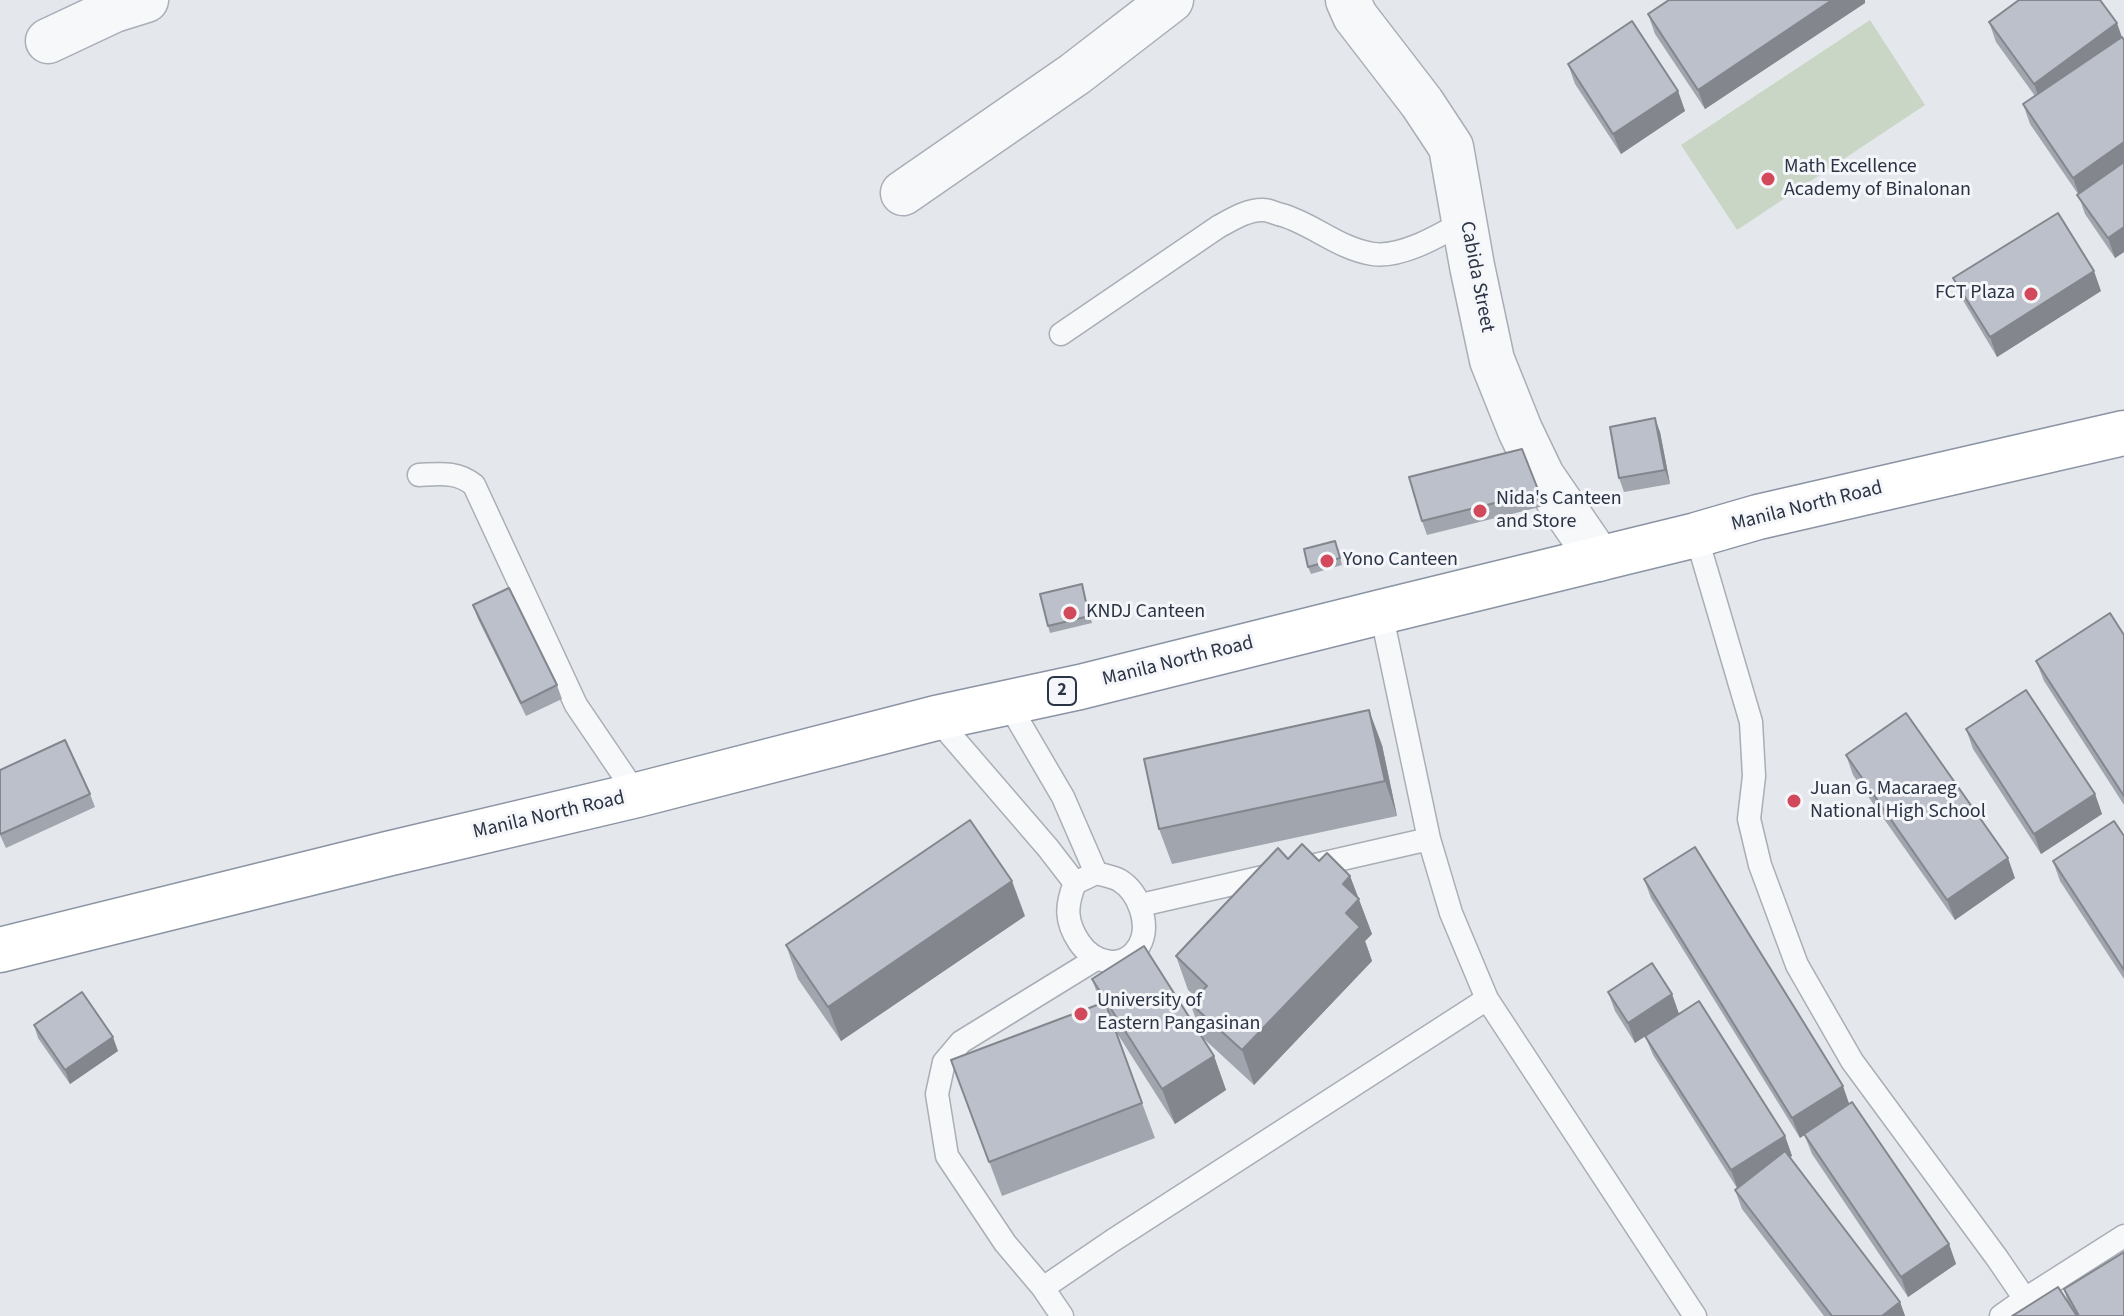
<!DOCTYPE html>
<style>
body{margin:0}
canvas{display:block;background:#e4e7ec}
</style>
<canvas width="2124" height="1316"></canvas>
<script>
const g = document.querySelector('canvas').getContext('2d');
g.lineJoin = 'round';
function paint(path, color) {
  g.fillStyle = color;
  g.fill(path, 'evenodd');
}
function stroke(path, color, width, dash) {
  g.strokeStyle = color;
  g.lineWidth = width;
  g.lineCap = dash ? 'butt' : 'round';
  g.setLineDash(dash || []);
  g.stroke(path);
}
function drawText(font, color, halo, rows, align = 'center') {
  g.font = font + ' "Source Sans 3",sans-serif';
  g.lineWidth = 6;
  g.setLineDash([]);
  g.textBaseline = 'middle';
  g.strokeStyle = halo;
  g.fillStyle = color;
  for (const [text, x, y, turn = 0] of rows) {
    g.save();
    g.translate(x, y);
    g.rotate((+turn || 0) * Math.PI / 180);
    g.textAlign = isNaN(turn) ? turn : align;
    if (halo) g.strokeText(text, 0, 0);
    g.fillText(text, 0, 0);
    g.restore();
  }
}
paint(new Path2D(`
 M 1870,20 L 1925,105 L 1737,230 L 1681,145 Z`), '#c9d6c5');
const service = new Path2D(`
 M 1061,334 L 1218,227 C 1231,220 1248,209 1264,210 C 1269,210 1276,214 1282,215 C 1313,224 1339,249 1373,254 C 1402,258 1440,235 1465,221
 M 419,475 C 440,474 457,471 474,485 L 576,705 L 637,795
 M 1696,535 L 1751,722 L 1754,776 L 1749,819 L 1760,865 L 1797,965 L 1852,1061 L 1997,1258 L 2025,1299 L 2124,1236
 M 1381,612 L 1429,839 L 1451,913 L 1487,999 L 1695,1316
 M 1008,703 L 1063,797 L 1096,873
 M 936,718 L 1048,848 L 1075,883
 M 1096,873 C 1103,875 1113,877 1119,880 C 1139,892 1151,925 1139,946 C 1124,972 1093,963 1079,942 C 1065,921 1066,905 1075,883 Z
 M 1141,905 L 1429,839
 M 1043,1288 L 1005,1243 L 947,1156 L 937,1094 L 944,1062 L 961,1042 L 1096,959
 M 1062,1316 L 1043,1288 L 1112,1241 L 1487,999
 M 2001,1316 L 2025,1299`);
const minor = new Path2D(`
 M 1348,0 L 1355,16 L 1422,103 L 1451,147 L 1472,266 L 1492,360 L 1520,430 L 1542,476 L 1599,559
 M 48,41 L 114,10 L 146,0
 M 903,193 L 1075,74 L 1171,0`);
const trunk = new Path2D(`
 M 0,950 L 387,854 L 637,795 L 936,718 L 1080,687 L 1381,612 L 1696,535 L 1758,517 L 2124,433`);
stroke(service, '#a9aeb7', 25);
stroke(minor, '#a9aeb7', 47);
stroke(trunk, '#8b94a3', 47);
stroke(service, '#f7f8fa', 22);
stroke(minor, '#f7f8fa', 44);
stroke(trunk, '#fff', 44);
paint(new Path2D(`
 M 1669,0 L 1865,0 L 1865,3 L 1705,109 L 1655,34 L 1648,14 Z
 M 1989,22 L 2122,38 L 2124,40 L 2124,252 L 2115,258 L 2085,214 L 2078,194 L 2030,124 L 2023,104 L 2035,96 L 1996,42 Z
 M 1568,64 L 1678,91 L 1685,111 L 1621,154 L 1575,84 Z
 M 1953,278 L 2101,291 L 1997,357 L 1961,297 Z
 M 1660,432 L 1670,484 L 1624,492 L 1619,478 Z
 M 1522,449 L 1544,506 L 1427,535 L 1422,521 Z
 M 1338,548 L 1342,565 L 1311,574 L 1308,567 Z
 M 1082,584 L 1092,623 L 1050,633 L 1048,626 Z
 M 473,605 L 557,685 L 562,699 L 526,716 L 478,619 Z
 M 2124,635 L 2124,805 L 2044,681 L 2036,661 Z
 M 1966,729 L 2095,794 L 2102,814 L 2041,854 L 1973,749 Z
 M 1382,745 L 1397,816 L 1172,864 L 1159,829 Z
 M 1846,755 L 2015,878 L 1955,920 L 1853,775 Z
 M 0,770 L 90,794 L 95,807 L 6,848 L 0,835 Z
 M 2124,836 L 2124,979 L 2060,881 L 2053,861 Z
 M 1288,859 L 1319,861 L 1350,876 L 1372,934 L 1365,941 L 1372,961 L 1254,1085 L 1203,1038 L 1190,1003 L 1196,997 L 1188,990 L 1176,956 Z
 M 1644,879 L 1849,1104 L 1949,1244 L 1956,1264 L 1908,1297 L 1812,1154 L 1804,1134 L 1800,1138 L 1651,898 Z
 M 1025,916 L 841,1041 L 798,979 L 786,945 Z
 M 1092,979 L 1214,1056 L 1226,1090 L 1175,1124 L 1115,1030 L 1155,1138 L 1002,1196 L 951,1060 L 1101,1004 Z
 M 1608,992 L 1672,994 L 1679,1014 L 1785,1136 L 1792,1156 L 1789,1157 L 1900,1302 L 1905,1316 L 1824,1316 L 1742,1209 L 1735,1190 L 1737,1188 L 1653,1055 L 1645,1036 L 1635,1043 L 1615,1011 Z
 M 34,1025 L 118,1051 L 70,1084 L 38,1038 Z
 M 2064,1289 L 2124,1316 L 2012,1316 L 2069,1305 Z`), '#a1a5ae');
paint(new Path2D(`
 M 1832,0 L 1865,0 L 1865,3 L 1705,109 L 1698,90 Z
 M 2117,23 L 2124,43 L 2041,103 L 2034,84 Z
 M 1678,91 L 1685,111 L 1621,154 L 1613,134 Z
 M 2124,142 L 2124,167 L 2080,197 L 2073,178 Z
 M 2124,227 L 2124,252 L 2115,258 L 2108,238 Z
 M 2094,271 L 2101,291 L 1997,357 L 1990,337 Z
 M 1655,418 L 1660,432 L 1670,484 L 1665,470 Z
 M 1369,710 L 1382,745 L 1397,816 L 1385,781 Z
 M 2095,794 L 2102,814 L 2041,854 L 2034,834 Z
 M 2008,858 L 2015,878 L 1955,920 L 1947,900 Z
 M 1350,876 L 1372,934 L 1365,941 L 1372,961 L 1254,1085 L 1242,1050 L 1346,913 L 1343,884 Z
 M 1012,881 L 1025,916 L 841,1041 L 828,1007 Z
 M 1672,994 L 1679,1014 L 1635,1043 L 1628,1023 Z
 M 113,1037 L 118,1051 L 70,1084 L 65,1070 Z
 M 1214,1056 L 1226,1090 L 1175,1124 L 1162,1089 Z
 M 1843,1086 L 1850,1106 L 1800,1138 L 1792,1118 Z
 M 1785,1136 L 1792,1156 L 1738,1190 L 1731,1170 Z
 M 1949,1244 L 1956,1264 L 1908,1297 L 1901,1277 Z
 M 1900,1302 L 1905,1316 L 1882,1316 Z`), '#83868d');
const building = new Path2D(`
 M 1669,0 L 1832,0 L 1698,90 L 1648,14 Z
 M 2019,0 L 2100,0 L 2117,23 L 2034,84 L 1989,22 Z
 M 1632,21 L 1678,91 L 1613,134 L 1568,64 Z
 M 2122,37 L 2124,40 L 2124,142 L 2073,178 L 2023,104 Z
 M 2124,162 L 2124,227 L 2108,238 L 2077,195 Z
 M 2058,213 L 2094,271 L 1990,337 L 1953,278 Z
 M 1655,418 L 1665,470 L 1619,478 L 1610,427 Z
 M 1522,449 L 1539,492 L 1422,521 L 1409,477 Z
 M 1335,541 L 1340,558 L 1308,567 L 1304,549 Z
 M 1082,584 L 1089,616 L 1048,626 L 1040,594 Z
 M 509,588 L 557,685 L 521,703 L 473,605 Z
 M 2110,613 L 2124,635 L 2124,796 L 2036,661 Z
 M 2026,690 L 2095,794 L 2034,834 L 1966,729 Z
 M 1369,710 L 1385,781 L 1159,829 L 1144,759 Z
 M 1906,713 L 2008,858 L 1947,900 L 1846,755 Z
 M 65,740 L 90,794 L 1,834 L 0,832 L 0,770 Z
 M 970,820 L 1012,881 L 828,1007 L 786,945 Z
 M 2114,821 L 2124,836 L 2124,970 L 2053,861 Z
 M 1302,844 L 1319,861 L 1327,853 L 1350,876 L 1343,884 L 1359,899 L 1346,913 L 1360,927 L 1242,1050 L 1190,1003 L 1207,986 L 1176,956 L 1278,848 L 1288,859 Z
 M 1695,847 L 1843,1086 L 1792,1118 L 1644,879 Z
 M 1144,946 L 1214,1056 L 1162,1089 L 1092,979 Z
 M 1652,963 L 1672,994 L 1628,1023 L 1608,992 Z
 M 82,992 L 113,1037 L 65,1070 L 34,1025 Z
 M 1699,1001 L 1785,1136 L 1731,1170 L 1645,1036 Z
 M 1105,1002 L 1142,1103 L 989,1162 L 951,1060 Z
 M 1852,1102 L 1949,1244 L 1901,1277 L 1804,1134 Z
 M 1785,1151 L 1900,1302 L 1882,1316 L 1832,1316 L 1735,1190 Z
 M 2124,1252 L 2124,1316 L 2079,1316 L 2064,1289 Z
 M 2058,1287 L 2077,1316 L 2012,1316 Z`);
paint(building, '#bbc0ca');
stroke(building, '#83868d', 2);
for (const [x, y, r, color] of [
 [1768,179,8,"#d1495b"],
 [2031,294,8,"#d1495b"],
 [1480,511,8,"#d1495b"],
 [1327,561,8,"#d1495b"],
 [1070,613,8,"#d1495b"],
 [1794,801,8,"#d1495b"],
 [1081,1014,8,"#d1495b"]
]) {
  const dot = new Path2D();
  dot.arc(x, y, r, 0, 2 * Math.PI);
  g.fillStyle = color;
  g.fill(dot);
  stroke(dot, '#f4f6f9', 3);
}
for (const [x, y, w] of [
 [1062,691,28]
]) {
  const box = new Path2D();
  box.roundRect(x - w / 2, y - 14, w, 28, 6);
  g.fillStyle = '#f4f6f9';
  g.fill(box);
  stroke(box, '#2b3445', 2);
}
drawText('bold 18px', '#2b3445', null, [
 ["2",1062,691]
]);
drawText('20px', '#2b3445', '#f4f6f9', [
 ["Math Excellence",1784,168],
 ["Academy of Binalonan",1784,191],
 ["FCT Plaza",2015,294,"right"],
 ["Nida's Canteen",1496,500],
 ["and Store",1496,523],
 ["Yono Canteen",1343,561],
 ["KNDJ Canteen",1086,613],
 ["Juan G. Macaraeg",1810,790],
 ["National High School",1810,813],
 ["University of",1097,1002],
 ["Eastern Pangasinan",1097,1025]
], 'left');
drawText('20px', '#2b3445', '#f4f6f9', [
 ["Cabida Street",1476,277,79],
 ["Manila North Road",1807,507,-14],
 ["Manila North Road",1178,662,-14],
 ["Manila North Road",549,816,-13]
]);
</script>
